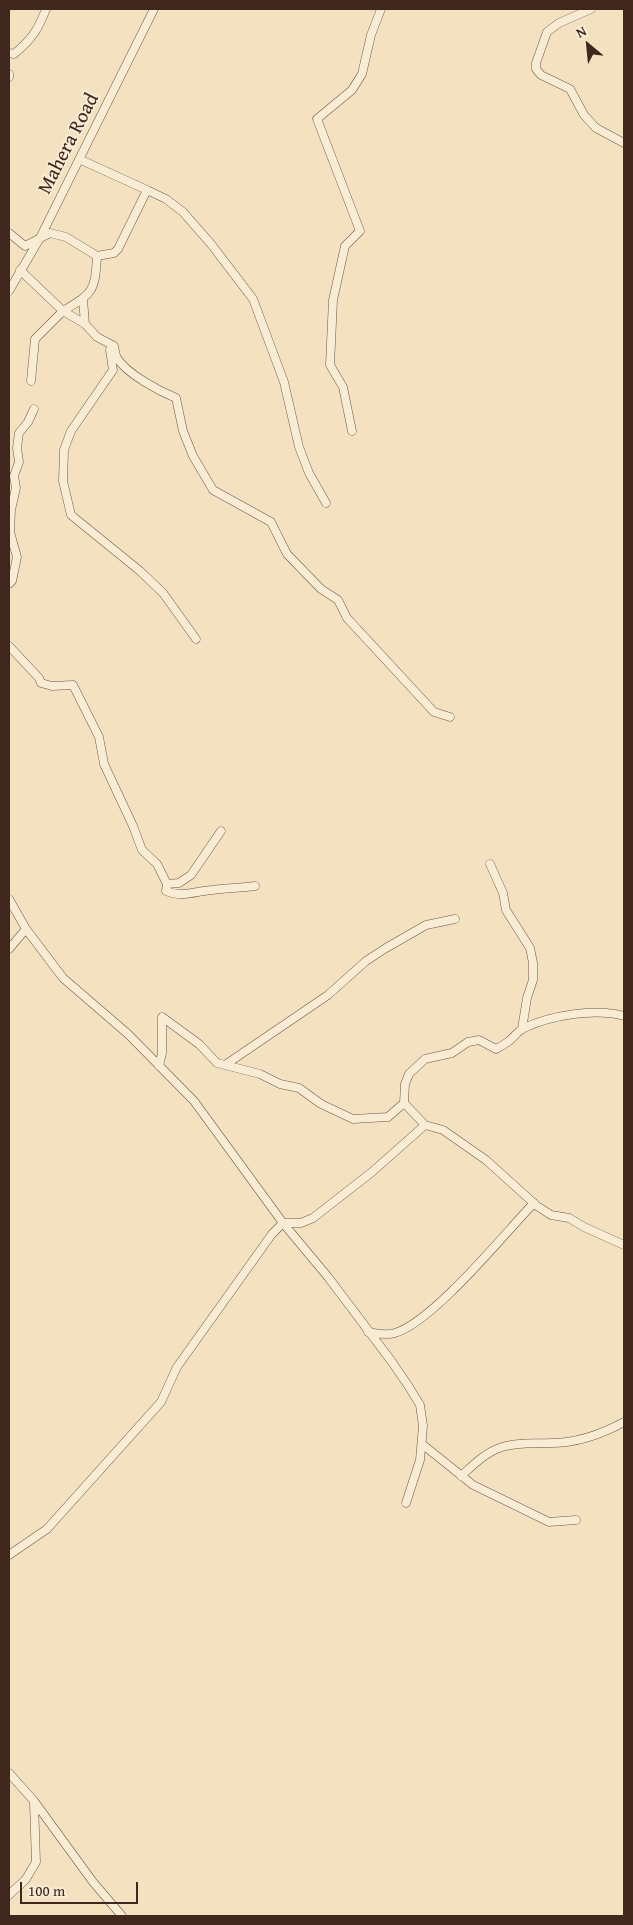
<!DOCTYPE html>
<style>
body{margin:0}
#map{position:relative;width:633px;height:1925px;overflow:hidden;background:#f4e1bf;font-family:"Gentium Book Plus",serif}
canvas{display:block}
.frame{position:absolute;inset:0;border:10px solid #40271e;pointer-events:none}
.north{position:absolute;left:563px;top:20px;width:50px;height:50px;-webkit-text-stroke:4px #f8ecd5;paint-order:stroke;rotate:332deg;font-size:14px;font-weight:700;line-height:20px;text-align:center;color:#40271e}
.north::after{content:'';display:block;margin:auto;width:18px;height:22px;background:#40271e;clip-path:polygon(50% 0,100% 100%,50% 72%,0 100%)}
.scale{position:absolute;left:20px;top:1882px;width:118px;height:22px;box-sizing:border-box;border:2px solid #40271e;border-top:0;padding-left:6px;font-size:15px;line-height:18px;white-space:nowrap;color:#40271e;-webkit-text-stroke:4px #f8ecd5;paint-order:stroke}
</style>
<div id="map">
<canvas width="633" height="1925"></canvas>
<div class="frame"></div>
<div class="north">N</div>
<div class="scale">100 m</div>
</div>
<script>
const g = document.querySelector('canvas').getContext('2d');
g.lineJoin = 'round';
function stroke(path, color, width, dash) {
  g.strokeStyle = color;
  g.lineWidth = width;
  g.lineCap = dash ? 'butt' : 'round';
  g.setLineDash(dash || []);
  g.stroke(path);
}
function drawText(font, color, halo, rows, align = 'center') {
  g.font = font + ' "Gentium Book Plus",serif';
  g.lineWidth = 4;
  g.setLineDash([]);
  g.textBaseline = 'middle';
  g.strokeStyle = halo;
  g.fillStyle = color;
  for (const [text, x, y, turn = 0] of rows) {
    g.save();
    g.translate(x, y);
    g.rotate((+turn || 0) * Math.PI / 180);
    g.textAlign = isNaN(turn) ? turn : align;
    if (halo) g.strokeText(text, 0, 0);
    g.fillText(text, 0, 0);
    g.restore();
  }
}
const street = new Path2D(`
 M 591,9 L 559,23 L 547,32 L 536,63 L 536,69 L 541,75 L 570,89 L 584,115 L 596,128 L 624,143
 M 9,53 L 14,54 C 32,39 38,30 46,9
 M 9,74 L 9,77
 M 79,159 L 147,190 L 118,249 L 114,253 L 97,256
 M 147,190 L 166,199 L 183,212 L 211,244 L 253,299 L 284,382 L 299,447 L 309,473 L 326,503
 M 9,233 L 25,246 L 50,233 L 66,237 L 97,256 C 95,292 93,293 63,311 L 20,270
 M 9,291 L 40,238 L 154,9
 M 83,299 L 85,324
 M 110,350 L 113,370 L 71,431 L 64,450 L 63,481 L 71,515 L 140,571 L 163,593 L 196,639
 M 31,381 L 35,339 L 63,311 L 85,324 L 97,337 L 114,346 C 115,350 115,355 117,358 C 127,374 159,391 176,398 L 183,431 L 193,456 L 213,490 L 271,522 L 287,554 L 321,589 L 338,600 L 347,618 L 434,712 L 450,717
 M 352,431 L 343,387 L 330,365 L 333,300 L 345,246 L 360,231 L 317,119 L 352,90 L 362,74 L 371,35 L 381,9
 M 9,584 L 12,581 L 17,557 L 10,532 L 11,510 L 16,488 L 14,476 L 19,462 L 17,448 L 19,433 L 28,422 L 34,409
 M 9,646 L 39,678 L 41,683 L 52,686 L 73,685 L 99,737 L 104,764 L 133,826 L 142,850 L 157,864 L 167,884 L 179,883 L 191,875 L 221,831
 M 490,864 L 503,893 L 506,910 L 530,948 L 533,963 L 533,980 L 527,998 L 522,1029
 M 167,884 L 166,891 C 182,898 196,891 212,890 C 226,888 241,888 255,886
 M 9,899 L 26,929 L 63,978 L 128,1034 L 194,1101 L 283,1223 L 328,1277 L 392,1362 L 409,1387 L 420,1405 L 423,1426 L 420,1460 L 406,1503
 M 9,949 L 26,929
 M 225,1065 L 328,995 L 366,961 L 386,948 L 426,925 L 455,919
 M 404,1103 L 405,1084 L 409,1074 L 425,1059 L 452,1053 L 468,1042 L 479,1040 L 496,1049 C 500,1047 505,1044 509,1041 C 514,1037 518,1031 524,1028 C 552,1015 595,1008 624,1016
 M 425,1125 L 443,1130 L 486,1160 L 537,1206 L 551,1215 L 569,1218 L 584,1227 L 624,1245
 M 368,1332 C 376,1333 387,1336 395,1333 C 433,1322 504,1234 534,1203
 M 422,1444 L 473,1485 L 504,1500 L 549,1522 L 576,1520
 M 461,1476 C 473,1465 486,1452 502,1447 C 519,1442 534,1444 551,1443 C 577,1443 602,1434 624,1422
 M 9,1555 L 47,1529 L 161,1402 L 177,1367 L 272,1234 L 283,1223 L 301,1223 L 313,1218 L 372,1172 L 425,1125 L 404,1103 L 388,1117 L 353,1119 L 321,1104 L 299,1088 L 280,1084 L 260,1074 L 217,1063 L 199,1044 L 162,1017 L 162,1053 L 159,1066
 M 9,1773 L 34,1801 L 93,1882 L 122,1916
 M 9,1895 L 26,1879 L 36,1862 L 34,1802`);
stroke(street, '#6d5646', 9);
stroke(street, '#f8ecd5', 8);
drawText('20px', '#40271e', '#f8ecd5', [
 ["Mahera Road",69,144,-63]
]);
</script>
